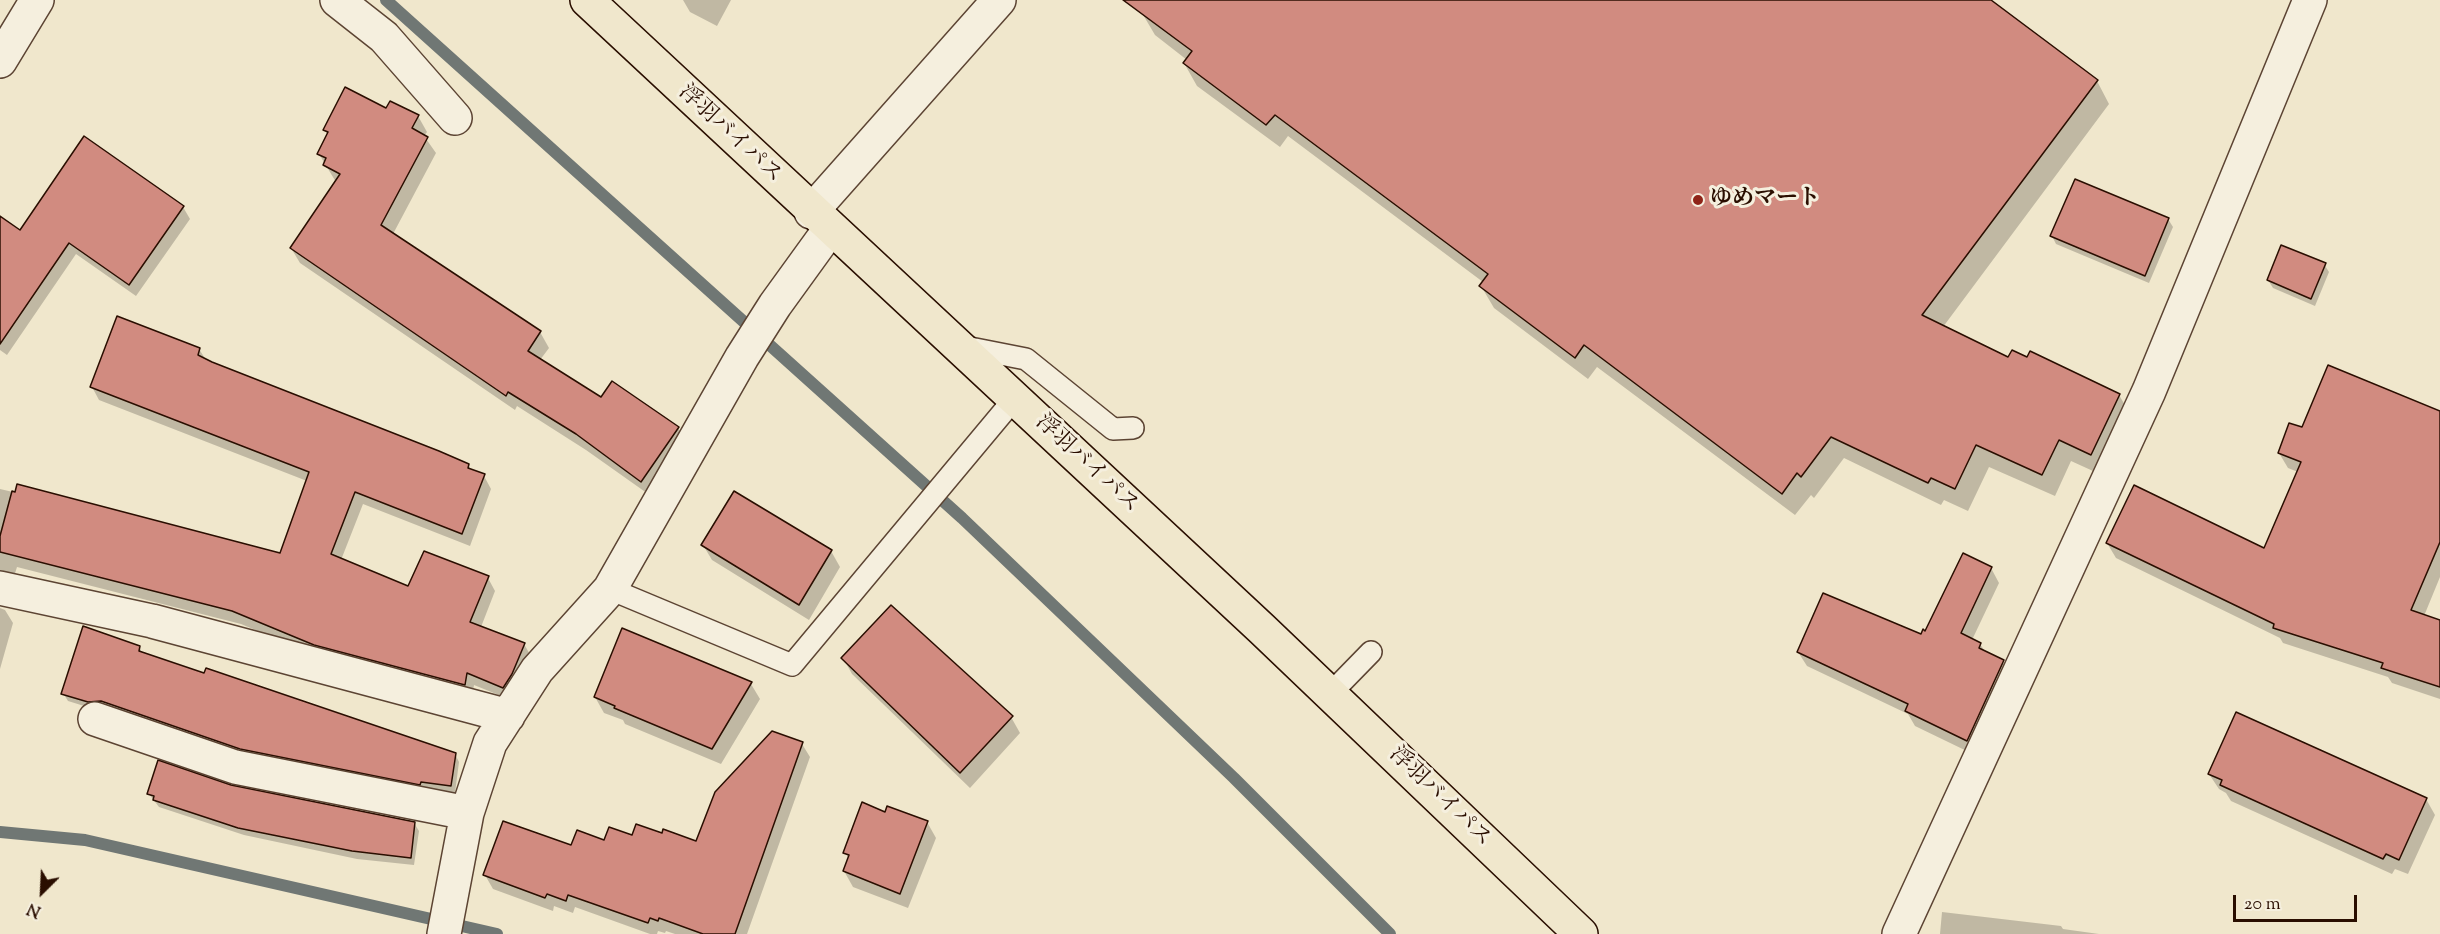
<!DOCTYPE html>
<meta charset="utf-8">
<style>
body{margin:0}
#map{position:relative;width:2440px;height:934px;overflow:hidden;background:#f0e7cc;font-family:"Sorts Mill Goudy",serif}
canvas{display:block}
.north{position:absolute;left:12px;top:862px;width:60px;height:60px;-webkit-text-stroke:4px #f5efde;paint-order:stroke;rotate:204deg;font-size:16px;font-weight:700;line-height:24px;text-align:center;color:#2a0e00}
.north::after{content:'';display:block;margin:auto;width:21px;height:27px;background:#2a0e00;clip-path:polygon(50% 0,100% 100%,50% 72%,0 100%)}
.scale{position:absolute;left:2233px;top:895px;width:124px;height:27px;box-sizing:border-box;border:3px solid #2a0e00;border-top:0;padding-left:8px;font-size:18px;line-height:21px;white-space:nowrap;color:#2a0e00;-webkit-text-stroke:4px #f5efde;paint-order:stroke}
</style>
<div id="map">
<canvas width="2440" height="934"></canvas>
<div class="north">N</div>
<div class="scale">20 m</div>
</div>
<script>
const g = document.querySelector('canvas').getContext('2d');
g.lineJoin = 'round';
function paint(path, color) {
  g.fillStyle = color;
  g.fill(path, 'evenodd');
}
function stroke(path, color, width, dash) {
  g.strokeStyle = color;
  g.lineWidth = width;
  g.lineCap = dash ? 'butt' : 'round';
  g.setLineDash(dash || []);
  g.stroke(path);
}
function drawText(font, color, halo, rows, align = 'center') {
  g.font = font + ' "Sorts Mill Goudy","Noto Serif JP",serif';
  g.lineWidth = 6;
  g.setLineDash([]);
  g.textBaseline = 'middle';
  g.strokeStyle = halo;
  g.fillStyle = color;
  for (const [text, x, y, turn = 0] of rows) {
    g.save();
    g.translate(x, y);
    g.rotate((+turn || 0) * Math.PI / 180);
    g.textAlign = isNaN(turn) ? turn : align;
    if (halo) g.strokeText(text, 0, 0);
    g.fillText(text, 0, 0);
    g.restore();
  }
}
paint(new Path2D(`
 M 683,0 L 731,0 L 717,26 L 690,12 Z
 M 1151,0 L 1988,0 L 2097,81 L 2109,104 L 1943,327 L 2009,359 L 2119,395 L 2132,417 L 2104,476 L 2071,461 L 2055,496 L 1989,467 L 1968,511 L 1944,500 L 1941,505 L 1844,458 L 1814,498 L 1811,495 L 1795,515 L 1597,367 L 1588,379 L 1494,308 L 1481,286 L 1483,282 L 1288,136 L 1280,147 L 1197,86 L 1184,63 L 1187,60 L 1155,35 L 1142,13 Z
 M 387,110 L 418,116 L 427,132 L 424,136 L 436,153 L 393,234 L 540,332 L 549,348 L 540,360 L 601,399 L 678,428 L 687,443 L 651,496 L 586,450 L 517,406 L 515,410 L 300,263 L 291,248 L 336,182 L 319,154 L 328,135 L 324,129 Z
 M 183,207 L 190,219 L 136,296 L 76,254 L 7,355 L 0,350 L 0,218 L 20,232 Z
 M 2168,219 L 2173,227 L 2149,283 L 2056,244 L 2052,236 Z
 M 2324,264 L 2329,272 L 2315,306 L 2273,288 L 2268,280 Z
 M 199,349 L 206,360 L 468,465 L 472,471 L 484,476 L 491,489 L 470,546 L 363,504 L 341,560 L 408,588 L 488,578 L 495,591 L 481,627 L 524,644 L 532,658 L 511,700 L 474,685 L 472,698 L 323,658 L 241,624 L 17,567 L 12,583 L 0,585 L 0,489 L 281,554 L 307,481 L 99,400 L 92,387 Z
 M 2440,412 L 2440,577 L 2424,616 L 2440,622 L 2440,699 L 2392,683 L 2388,677 L 2283,643 L 2280,638 L 2116,558 L 2107,543 L 2265,550 L 2298,472 L 2288,468 L 2279,453 L 2302,429 Z
 M 703,545 L 831,551 L 840,567 L 809,620 L 712,560 Z
 M 1991,568 L 1999,583 L 1972,640 L 1980,644 L 1986,653 L 2003,662 L 2012,677 L 1975,755 L 1915,726 L 1908,714 L 1807,666 L 1798,652 L 1921,636 Z
 M 0,608 L 5,610 L 13,623 L 0,669 Z
 M 139,647 L 143,654 L 455,754 L 459,762 L 455,793 L 245,756 L 68,701 L 63,693 Z
 M 843,658 L 1011,717 L 1020,733 L 970,788 L 852,674 Z
 M 751,684 L 760,699 L 721,764 L 625,724 L 623,720 L 604,713 L 595,697 Z
 M 802,744 L 810,757 L 747,934 L 675,934 L 666,931 L 665,933 L 658,931 L 657,934 L 650,934 L 575,907 L 573,913 L 554,906 L 553,911 L 493,889 L 485,875 L 572,847 L 633,837 L 663,835 L 697,842 Z
 M 2209,774 L 2426,799 L 2435,815 L 2408,874 L 2395,869 L 2392,874 L 2231,801 L 2226,793 L 2219,789 Z
 M 231,787 L 414,823 L 419,831 L 414,865 L 357,859 L 244,835 L 159,807 L 149,794 Z
 M 886,814 L 927,822 L 936,838 L 908,908 L 853,887 L 844,871 L 849,859 L 845,852 Z
 M 1942,912 L 2061,926 L 2063,929 L 2099,934 L 1940,934 Z`), '#0003');
stroke(new Path2D(`
 M 386,0 L 962,518 L 1234,778 L 1390,934
 M 0,832 L 85,840 L 497,934`), '#707774', 12);
const building = new Path2D(`
 M 1123,0 L 1991,0 L 2098,80 L 1922,315 L 2008,357 L 2012,350 L 2027,357 L 2030,351 L 2120,394 L 2091,455 L 2059,440 L 2042,475 L 1976,445 L 1955,489 L 1931,478 L 1928,483 L 1831,437 L 1801,477 L 1797,473 L 1782,494 L 1584,345 L 1575,358 L 1479,286 L 1488,274 L 1275,115 L 1266,125 L 1183,63 L 1192,51 Z
 M 345,87 L 386,108 L 390,101 L 419,115 L 412,128 L 428,137 L 381,225 L 541,331 L 528,351 L 601,397 L 612,381 L 679,427 L 641,482 L 576,434 L 508,392 L 506,396 L 290,248 L 340,174 L 323,165 L 326,158 L 317,154 L 328,132 L 323,130 Z
 M 84,136 L 184,206 L 129,285 L 69,243 L 0,344 L 0,216 L 20,230 Z
 M 2075,179 L 2169,218 L 2145,276 L 2050,236 Z
 M 2281,245 L 2326,263 L 2311,299 L 2267,280 Z
 M 117,316 L 200,348 L 198,355 L 212,362 L 439,451 L 469,464 L 468,468 L 485,474 L 462,534 L 355,492 L 331,554 L 408,586 L 424,551 L 489,576 L 470,622 L 525,643 L 512,674 L 503,688 L 467,673 L 465,685 L 314,645 L 232,611 L 0,552 L 0,536 L 12,491 L 15,492 L 17,484 L 280,553 L 309,472 L 90,387 Z
 M 2328,365 L 2440,411 L 2440,542 L 2411,610 L 2440,620 L 2440,687 L 2381,668 L 2383,663 L 2273,628 L 2274,624 L 2106,543 L 2134,485 L 2264,548 L 2301,462 L 2278,453 L 2289,423 L 2302,427 Z
 M 734,491 L 832,550 L 799,605 L 701,545 Z
 M 1963,553 L 1992,567 L 1961,633 L 1981,643 L 1979,648 L 2004,660 L 1967,741 L 1905,711 L 1908,704 L 1797,652 L 1823,593 L 1921,634 L 1923,629 L 1925,631 Z
 M 891,605 L 1013,716 L 960,773 L 841,658 Z
 M 83,626 L 140,646 L 139,651 L 204,673 L 206,668 L 456,753 L 451,786 L 421,782 L 420,785 L 240,749 L 101,701 L 88,702 L 61,694 Z
 M 622,628 L 752,682 L 712,749 L 614,708 L 615,706 L 594,697 Z
 M 2236,712 L 2427,798 L 2399,860 L 2386,854 L 2383,859 L 2220,785 L 2222,780 L 2208,774 Z
 M 772,731 L 803,742 L 735,934 L 703,934 L 659,918 L 658,921 L 650,918 L 648,923 L 568,895 L 566,901 L 547,894 L 545,898 L 483,875 L 503,821 L 571,845 L 577,830 L 604,840 L 609,827 L 632,835 L 636,824 L 662,833 L 663,829 L 696,841 L 715,792 Z
 M 158,760 L 231,785 L 415,822 L 411,858 L 352,851 L 238,828 L 153,800 L 154,796 L 147,794 Z
 M 862,802 L 885,812 L 887,806 L 928,821 L 900,894 L 843,871 L 849,855 L 843,853 Z`);
paint(building, '#d18b80');
stroke(building, '#2a0e00', 1.5);
const lane = new Path2D(`
 M 960,346 L 1026,359 L 1113,429 L 1133,428
 M 610,589 L 792,665 L 1015,398
 M 1330,694 L 1371,652`);
const street = new Path2D(`
 M 337,0 L 384,37 L 455,118
 M 0,61 L 37,0
 M 811,212 L 999,0
 M 0,588 L 152,621 L 508,716
 M 95,719 L 235,767 L 467,813
 M 444,934 L 467,813 L 490,743 L 537,670 L 610,589 L 742,357 L 775,305 L 830,229
 M 1899,934 L 2149,391 L 2310,0`);
const highway = new Path2D(`
 M 587,0 L 1262,629 L 1581,934`);
stroke(lane, '#5c4433', 24);
stroke(street, '#5c4433', 36);
stroke(highway, '#2a0e00', 36);
stroke(lane, '#f5efde', 21);
stroke(street, '#f5efde', 33);
stroke(highway, '#f0e7cc', 33);
for (const [x, y, r, color] of [
 [1698,200,6,"#8f2418"]
]) {
  const dot = new Path2D();
  dot.arc(x, y, r, 0, 2 * Math.PI);
  g.fillStyle = color;
  g.fill(dot);
  stroke(dot, '#f5efde', 2);
}
drawText('22px', '#2a0e00', '#f5efde', [
 ["浮羽バイパス",729,135,43],
 ["浮羽バイパス",1086,465,43],
 ["浮羽バイパス",1439,798,44]
]);
drawText('bold 22px', '#2a0e00', '#f5efde', [
 ["ゆめマート",1710,200]
], 'left');
</script>
